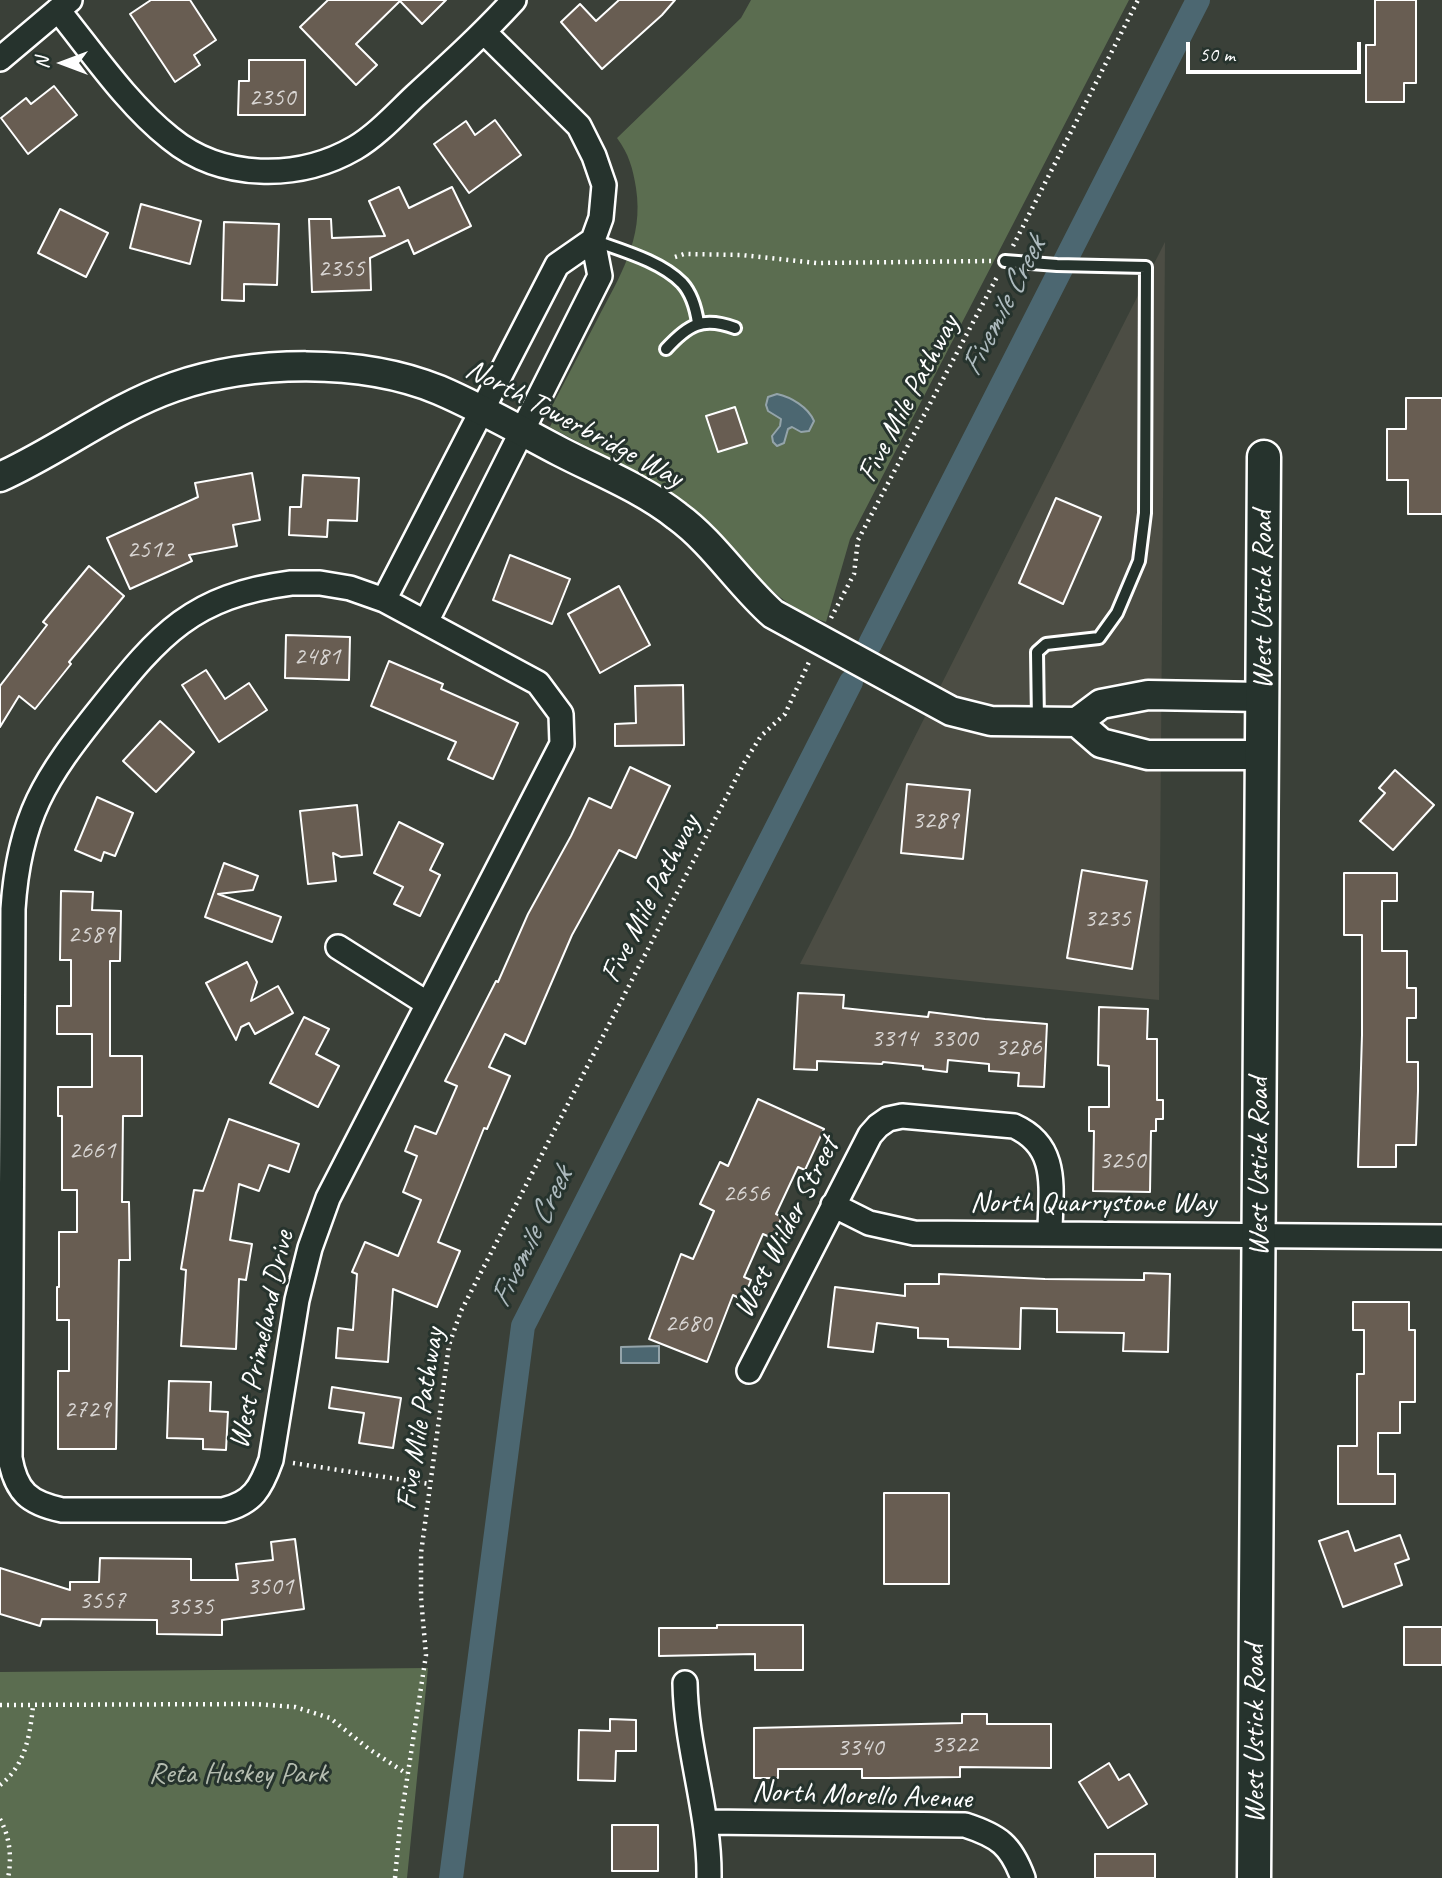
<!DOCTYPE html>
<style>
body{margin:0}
#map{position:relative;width:1442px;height:1878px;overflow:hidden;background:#3a4038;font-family:Caveat,sans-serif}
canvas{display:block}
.north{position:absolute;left:28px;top:28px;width:70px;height:70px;-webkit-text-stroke:5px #26332d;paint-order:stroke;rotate:270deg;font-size:19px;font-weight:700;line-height:28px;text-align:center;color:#fff}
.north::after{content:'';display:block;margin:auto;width:24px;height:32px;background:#fff;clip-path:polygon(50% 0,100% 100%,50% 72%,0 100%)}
.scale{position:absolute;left:1186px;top:42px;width:175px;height:32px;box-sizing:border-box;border:4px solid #fff;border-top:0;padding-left:9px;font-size:21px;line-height:24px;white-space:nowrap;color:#fff;-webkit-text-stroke:5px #26332d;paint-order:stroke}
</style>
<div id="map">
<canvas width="1442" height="1878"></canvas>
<div class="north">N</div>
<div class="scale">50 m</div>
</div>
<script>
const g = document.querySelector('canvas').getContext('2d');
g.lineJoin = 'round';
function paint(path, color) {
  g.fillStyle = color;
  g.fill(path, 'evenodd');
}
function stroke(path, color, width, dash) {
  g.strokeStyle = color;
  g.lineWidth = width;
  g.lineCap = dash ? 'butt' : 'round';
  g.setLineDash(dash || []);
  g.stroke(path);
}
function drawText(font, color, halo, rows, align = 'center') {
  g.font = font + ' Caveat,sans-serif';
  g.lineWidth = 6;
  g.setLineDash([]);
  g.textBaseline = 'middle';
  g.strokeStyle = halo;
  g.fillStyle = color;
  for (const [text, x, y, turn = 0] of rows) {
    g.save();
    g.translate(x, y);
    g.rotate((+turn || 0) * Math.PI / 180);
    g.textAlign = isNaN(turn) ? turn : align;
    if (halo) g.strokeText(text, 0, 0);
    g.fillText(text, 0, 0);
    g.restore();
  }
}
paint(new Path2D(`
 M 1165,242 L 1159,1000 L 800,964 Z`), '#4c4d44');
paint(new Path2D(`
 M 751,0 L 1129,0 L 850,539 L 826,622 C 770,606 740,549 697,513 C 654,477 599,454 550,427 L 554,418 L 552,406 C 567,377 582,349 597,320 C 620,276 644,239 636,188 C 633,169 629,154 617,138 L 741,18 Z
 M 428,1668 L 407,1878 L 0,1878 L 0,1672 Z`), '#5b6d50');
const water = new Path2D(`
 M 777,394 C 791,397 808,407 814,421 L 809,431 L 801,432 L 792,427 L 788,429 L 784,443 L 777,446 L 773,442 L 772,436 L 780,426 L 781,419 L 768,411 L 766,405 L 768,397 Z
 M 659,1346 L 659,1363 L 621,1363 L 621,1347 Z`);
paint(water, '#4c6771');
stroke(water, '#94a4aa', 2);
stroke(new Path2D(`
 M 870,644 L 1198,0
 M 451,1878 L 523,1326 L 851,682`), '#4c6771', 24);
const building = new Path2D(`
 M 151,0 L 190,0 L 216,40 L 194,55 L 200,65 L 175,82 L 130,14 Z
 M 328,0 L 446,0 L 422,24 L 400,1 L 356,44 L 377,65 L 356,85 L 300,27 Z
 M 619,0 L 675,0 L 662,15 L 602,69 L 561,22 L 580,4 L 596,21 Z
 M 1375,0 L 1416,0 L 1416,83 L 1404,83 L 1404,102 L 1366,102 L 1366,45 L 1375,45 Z
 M 249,60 L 305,60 L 305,115 L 238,115 L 239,81 L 249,81 Z
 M 54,86 L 77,115 L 28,154 L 1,118 L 26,98 L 31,104 Z
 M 495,120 L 521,155 L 469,193 L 434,144 L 466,121 L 475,135 Z
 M 399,187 L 409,208 L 452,187 L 471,226 L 414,254 L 408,240 L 370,258 L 371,290 L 312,292 L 309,219 L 331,219 L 332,238 L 385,236 L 369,201 Z
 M 141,204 L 201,221 L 190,264 L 130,248 Z
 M 60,209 L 108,233 L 86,277 L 38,253 Z
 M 224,222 L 279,224 L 277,285 L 244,284 L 244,301 L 222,300 Z
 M 1406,398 L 1442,398 L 1442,514 L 1408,514 L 1408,480 L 1387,480 L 1387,429 L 1406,429 Z
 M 735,407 L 747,443 L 718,452 L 706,416 Z
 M 252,473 L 260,520 L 233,525 L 237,546 L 189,555 L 192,561 L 130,589 L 107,538 L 198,497 L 195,483 Z
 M 303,475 L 359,478 L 357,521 L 328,520 L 327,537 L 289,535 L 290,507 L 301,507 Z
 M 1056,498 L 1101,517 L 1063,604 L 1019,583 Z
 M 510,555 L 570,579 L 552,624 L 493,600 Z
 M 89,566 L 124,596 L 69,662 L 71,664 L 35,709 L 19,696 L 0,727 L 0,686 L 47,625 L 43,622 Z
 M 619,586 L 650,645 L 600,673 L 568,614 Z
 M 286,635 L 350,637 L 349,680 L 285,678 Z
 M 389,661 L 443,684 L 441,689 L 518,723 L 493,779 L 448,759 L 456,742 L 371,706 Z
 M 206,670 L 225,699 L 249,683 L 267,710 L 219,742 L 182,685 Z
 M 683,685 L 684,745 L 615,746 L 615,724 L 636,723 L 635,686 Z
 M 160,721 L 194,752 L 156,792 L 123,761 Z
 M 630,767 L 670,786 L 636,858 L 619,850 L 572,935 L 525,1044 L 505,1034 L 489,1067 L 510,1076 L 487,1129 L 484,1128 L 438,1242 L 460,1251 L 437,1307 L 393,1289 L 388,1362 L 336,1358 L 338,1328 L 353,1330 L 357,1274 L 352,1272 L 365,1242 L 398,1256 L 421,1200 L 403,1192 L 417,1156 L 405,1151 L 415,1126 L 436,1134 L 457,1086 L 445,1081 L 496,981 L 498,982 L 528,914 L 571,836 L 589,798 L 611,808 Z
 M 1395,770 L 1434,805 L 1393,850 L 1360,821 L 1385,793 L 1379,788 Z
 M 907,784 L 970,790 L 963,859 L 901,853 Z
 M 97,797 L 133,813 L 115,856 L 104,852 L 101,861 L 75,850 Z
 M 357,805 L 362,855 L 341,857 L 333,853 L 336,881 L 308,884 L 300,811 Z
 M 399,822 L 443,844 L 430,870 L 440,875 L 420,916 L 394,904 L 403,887 L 374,873 Z
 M 224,863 L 258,876 L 253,890 L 218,894 L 281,917 L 272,942 L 205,917 Z
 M 1082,870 L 1147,881 L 1132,969 L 1067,958 Z
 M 1344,873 L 1397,873 L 1397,901 L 1382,901 L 1382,951 L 1407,951 L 1407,988 L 1416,988 L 1416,1018 L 1407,1018 L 1407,1062 L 1418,1062 L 1418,1091 L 1416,1145 L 1396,1145 L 1396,1167 L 1358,1167 L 1362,1035 L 1362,935 L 1344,935 Z
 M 61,891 L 93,892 L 92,910 L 121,911 L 120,961 L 110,961 L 110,1056 L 142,1056 L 142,1116 L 123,1116 L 122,1202 L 129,1202 L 130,1260 L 119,1260 L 116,1449 L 58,1449 L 58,1371 L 69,1371 L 69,1320 L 57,1320 L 57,1287 L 59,1287 L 59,1232 L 77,1232 L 77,1190 L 62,1190 L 62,1116 L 58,1116 L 58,1087 L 92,1087 L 92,1034 L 57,1034 L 57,1006 L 71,1006 L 71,960 L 60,960 Z
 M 247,962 L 257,982 L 251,1001 L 278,986 L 293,1013 L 255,1034 L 249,1023 L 241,1027 L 236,1040 L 206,983 Z
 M 798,993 L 844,995 L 843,1008 L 928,1017 L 929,1012 L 985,1019 L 1047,1024 L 1044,1087 L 1018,1086 L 1019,1073 L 989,1071 L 989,1064 L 948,1060 L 947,1072 L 923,1069 L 923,1066 L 883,1062 L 882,1064 L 817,1061 L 817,1070 L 794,1069 Z
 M 1099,1007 L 1148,1009 L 1147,1039 L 1157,1039 L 1157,1100 L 1163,1100 L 1163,1119 L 1156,1119 L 1156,1131 L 1151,1131 L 1150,1192 L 1093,1191 L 1094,1131 L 1089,1131 L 1089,1107 L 1109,1107 L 1109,1066 L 1098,1065 Z
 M 304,1017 L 329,1029 L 316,1054 L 339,1066 L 318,1107 L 270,1083 Z
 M 758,1099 L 824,1129 L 805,1170 L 798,1167 L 776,1214 L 782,1217 L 772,1238 L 763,1234 L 744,1277 L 751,1280 L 743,1300 L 733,1295 L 707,1362 L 649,1339 L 681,1254 L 693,1259 L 714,1211 L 700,1204 L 720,1162 L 728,1166 Z
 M 229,1119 L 299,1144 L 289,1172 L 269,1165 L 259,1191 L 239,1184 L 230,1240 L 252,1244 L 246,1280 L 239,1279 L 236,1349 L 181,1346 L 186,1270 L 181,1269 L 194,1190 L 203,1191 Z
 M 1144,1273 L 1170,1274 L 1168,1352 L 1123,1351 L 1124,1333 L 1057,1332 L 1057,1309 L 1021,1308 L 1020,1349 L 948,1347 L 948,1339 L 918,1338 L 918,1328 L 877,1323 L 873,1352 L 828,1347 L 835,1287 L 905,1296 L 905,1284 L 939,1284 L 939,1274 L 1045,1279 L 1144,1280 Z
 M 1353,1302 L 1409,1302 L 1409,1330 L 1415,1330 L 1415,1402 L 1400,1402 L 1400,1433 L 1378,1433 L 1378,1474 L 1395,1474 L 1395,1504 L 1338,1504 L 1338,1446 L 1357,1446 L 1357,1374 L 1364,1374 L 1364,1330 L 1353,1330 Z
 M 169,1381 L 211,1382 L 210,1411 L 228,1412 L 226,1450 L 203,1449 L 203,1439 L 167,1438 Z
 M 332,1387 L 401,1398 L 393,1448 L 359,1443 L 364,1413 L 329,1408 Z
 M 884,1493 L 949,1493 L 949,1584 L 884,1584 Z
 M 1348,1531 L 1355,1551 L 1400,1535 L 1409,1559 L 1395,1564 L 1402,1585 L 1343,1607 L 1319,1541 Z
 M 295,1539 L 304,1609 L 222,1620 L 222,1635 L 157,1634 L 157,1620 L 42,1619 L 40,1626 L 0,1614 L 0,1568 L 70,1590 L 70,1582 L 99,1582 L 100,1558 L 191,1559 L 191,1580 L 238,1580 L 236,1564 L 273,1560 L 271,1542 Z
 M 717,1625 L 803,1625 L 803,1670 L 755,1670 L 755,1654 L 659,1656 L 659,1628 L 717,1628 Z
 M 1404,1627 L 1442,1627 L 1442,1665 L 1404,1665 Z
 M 962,1714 L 987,1714 L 987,1724 L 1051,1724 L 1051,1768 L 960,1767 L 960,1777 L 887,1778 L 862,1778 L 862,1769 L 778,1769 L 778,1778 L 754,1778 L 754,1728 L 962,1723 Z
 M 610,1719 L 636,1720 L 636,1751 L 616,1751 L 615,1781 L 578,1780 L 579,1730 L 610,1731 Z
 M 1109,1763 L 1119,1780 L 1129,1774 L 1147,1804 L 1108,1828 L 1079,1782 Z
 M 612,1825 L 658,1825 L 658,1871 L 612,1871 Z
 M 1095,1854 L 1155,1854 L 1155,1878 L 1095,1878 Z`);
paint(building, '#685d52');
stroke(building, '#fff', 2);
const service = new Path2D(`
 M 593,240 C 620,250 661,261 682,283 C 692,294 696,309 698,323
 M 1005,261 L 1057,265 L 1146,267 L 1145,513 L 1139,561 L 1117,613 L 1099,638 L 1046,644 L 1037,652 L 1038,721
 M 666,349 C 688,325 702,316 735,328`);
const minor = new Path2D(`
 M 58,10 C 92,52 127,104 170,138 C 221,180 298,181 355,148 C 377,135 396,114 415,96 C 449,65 483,34 514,0
 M 484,32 L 579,126 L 594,156 L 604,185 L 601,218 L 593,240
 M 0,59 L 70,0
 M 291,583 L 320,583 L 350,588 L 384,600 L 538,683 L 561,714 L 562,744 L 328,1198 L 310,1248 L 297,1300 L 271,1460 C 261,1488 253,1503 223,1510 L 62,1510 C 29,1503 16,1492 10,1458 L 13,909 C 19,817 45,778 101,708 C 160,634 192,596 291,583 Z
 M 384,600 L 557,265 L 593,240 L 600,276 L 426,622
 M 338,947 L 428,1004
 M 833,1205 L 869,1223 L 914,1233 L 1442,1237
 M 749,1371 L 870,1135 L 878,1126 L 888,1119 L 902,1116 L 1014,1126 C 1061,1147 1050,1191 1050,1234
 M 685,1683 C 686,1749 710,1812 709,1878
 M 707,1822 L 965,1825 C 999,1836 1011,1845 1023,1878`);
const tertiary = new Path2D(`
 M 0,477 C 60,450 111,409 174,387 C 252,360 361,358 439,390 C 481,408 521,431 561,452 C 600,472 643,489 677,516 C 714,543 739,584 773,614 L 951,711 L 991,721 L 1077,722 L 1101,743 L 1148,755 L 1262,755
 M 1077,722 L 1101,704 L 1148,695 L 1262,697`);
const secondary = new Path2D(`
 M 1254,1878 L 1264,457`);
stroke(service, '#fff', 16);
stroke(minor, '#fff', 28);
stroke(tertiary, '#fff', 33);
stroke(secondary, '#fff', 37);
stroke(new Path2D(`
 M 1013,246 L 1138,0
 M 675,257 L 684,254 L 741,255 L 817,263 L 991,261
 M 831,618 L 854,574 L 858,540 L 998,275
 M 293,1463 L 430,1484
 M 0,1705 L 255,1704 L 295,1707 L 330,1718 L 369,1749 L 407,1774
 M 0,1785 C 25,1766 30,1736 33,1706
 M 0,1819 C 10,1837 12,1858 8,1878
 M 395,1878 L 400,1825 L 426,1655 L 421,1598 L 421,1553 L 449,1345 L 461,1311 L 744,763 L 761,736 L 785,714 L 810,660`), '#fff', 4.5, [2, 5]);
stroke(service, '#26332d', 10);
stroke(minor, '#26332d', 23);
stroke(tertiary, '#26332d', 28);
stroke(secondary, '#26332d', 32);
drawText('26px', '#d9d6d4', null, [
 ["2350",272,98],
 ["2355",341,269],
 ["2512",150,550],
 ["2481",317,657],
 ["3289",935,821],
 ["3235",1107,919],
 ["2589",91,935],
 ["3314",894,1039],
 ["3300",954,1039],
 ["3286",1018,1048],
 ["2661",92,1151],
 ["3250",1122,1161],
 ["2656",746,1194],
 ["2680",688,1324],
 ["2729",87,1410],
 ["3501",270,1587],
 ["3557",102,1601],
 ["3535",190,1607],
 ["3322",954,1745],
 ["3340",860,1748]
]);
drawText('30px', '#fff', '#26332d', [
 ["Five Mile Pathway",909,399,-62],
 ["North Towerbridge Way",574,424,28],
 ["West Ustick Road",1263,600,-90],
 ["Five Mile Pathway",651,899,-63],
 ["West Ustick Road",1259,1167,-90],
 ["North Quarrystone Way",1093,1203],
 ["West Wilder Street",787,1228,-63],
 ["West Primeland Drive",262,1340,-78],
 ["Five Mile Pathway",421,1419,-81],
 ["West Ustick Road",1255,1734,-90],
 ["North Morello Avenue",862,1796,2]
]);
drawText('30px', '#b5bdb0', '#26332d', [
 ["Reta Huskey Park",238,1774]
]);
drawText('italic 32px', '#aebbbf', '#26332d', [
 ["Fivemile Creek",1004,307,-63],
 ["Fivemile Creek",532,1238,-64]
]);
</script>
